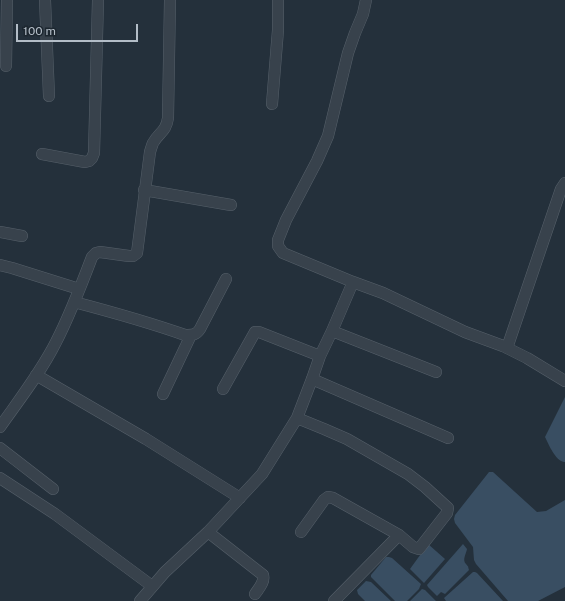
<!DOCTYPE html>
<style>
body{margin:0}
#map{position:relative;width:565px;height:601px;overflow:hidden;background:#24303b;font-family:"Public Sans",sans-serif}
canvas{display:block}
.scale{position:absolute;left:16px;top:24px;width:122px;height:18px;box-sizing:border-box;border:2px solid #b3bdc7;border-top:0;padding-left:5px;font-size:12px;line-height:14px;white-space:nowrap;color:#b3bdc7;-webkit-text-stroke:3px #1d2730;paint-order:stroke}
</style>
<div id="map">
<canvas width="565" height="601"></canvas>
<div class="scale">100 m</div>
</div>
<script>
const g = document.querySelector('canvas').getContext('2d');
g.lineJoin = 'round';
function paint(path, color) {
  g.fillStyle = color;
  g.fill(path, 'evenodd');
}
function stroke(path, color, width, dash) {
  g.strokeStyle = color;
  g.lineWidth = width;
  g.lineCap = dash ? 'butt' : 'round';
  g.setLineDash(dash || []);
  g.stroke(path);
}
paint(new Path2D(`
 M 565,397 L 565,462 L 564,462 C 555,460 549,445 545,437 Z
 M 489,472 L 493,472 L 537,512 L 546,511 L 565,500 L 565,587 L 538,601 L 508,601 L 476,564 L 474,560 L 473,547 L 455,523 L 454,519 L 455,515 Z
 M 428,544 L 445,559 L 424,583 L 410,569 Z
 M 463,544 L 467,549 C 466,554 462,560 466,564 C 470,569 467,564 469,570 L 445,594 L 441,592 L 437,596 L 428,587 L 427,585 Z
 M 386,557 L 389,557 L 392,558 L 421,584 L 419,589 L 407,601 L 395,601 L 371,577 L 371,575 Z
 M 473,572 L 475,572 L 477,573 L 503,601 L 446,601 L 444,598 Z
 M 366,581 L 371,582 L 391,601 L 365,601 L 358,594 L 357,590 Z
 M 422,589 L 425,590 L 436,601 L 410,601 Z`), '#394e62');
const minor = new Path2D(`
 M 45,0 L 49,96
 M 6,66 L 7,0
 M 272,104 L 278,30 L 278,0
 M 42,154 L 85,162 L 89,161 L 92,158 L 94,153 L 98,0
 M 144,190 L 231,205
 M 0,232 L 22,236
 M 0,265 L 12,268 L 79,289
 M 353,282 L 383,293 L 465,332 L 503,346 L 527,358 L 565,381
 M 74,302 C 112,312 148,322 185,335 C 193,335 196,335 200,329 L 226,279
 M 332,331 L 436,372
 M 507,348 L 561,189 L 565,183
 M 36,375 L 146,439 L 240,498
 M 312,379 L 448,438
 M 223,389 L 255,332 L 259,332 L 320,356
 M 163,394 L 191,335
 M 297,418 L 324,429 L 347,439 L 408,474 L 425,487 L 448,508 L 447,513 L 419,549 L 413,547 L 399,535 L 333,498 L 328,497 L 324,500 L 301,532
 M 0,427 C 19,400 41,372 56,342 C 70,315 81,286 92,257 L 96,253 L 100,252 L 129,256 L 133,256 L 137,253 L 150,152 C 151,149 152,145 153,143 C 159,132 166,132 168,118 L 170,0
 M 0,448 L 53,489
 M 0,478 L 55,514 L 152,586
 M 208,532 L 263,575 C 265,582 259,588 255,594
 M 140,601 L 165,572 L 208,532 L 262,474 L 297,418 L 312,379 L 320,356 L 332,331 L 353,282 L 283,253 L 278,246 L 278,240 L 286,220 L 317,161 L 328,136 L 348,53 L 355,33 L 363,14 L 366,0
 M 334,601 L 399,535`);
stroke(minor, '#56606a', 12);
stroke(minor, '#38424c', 11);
</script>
